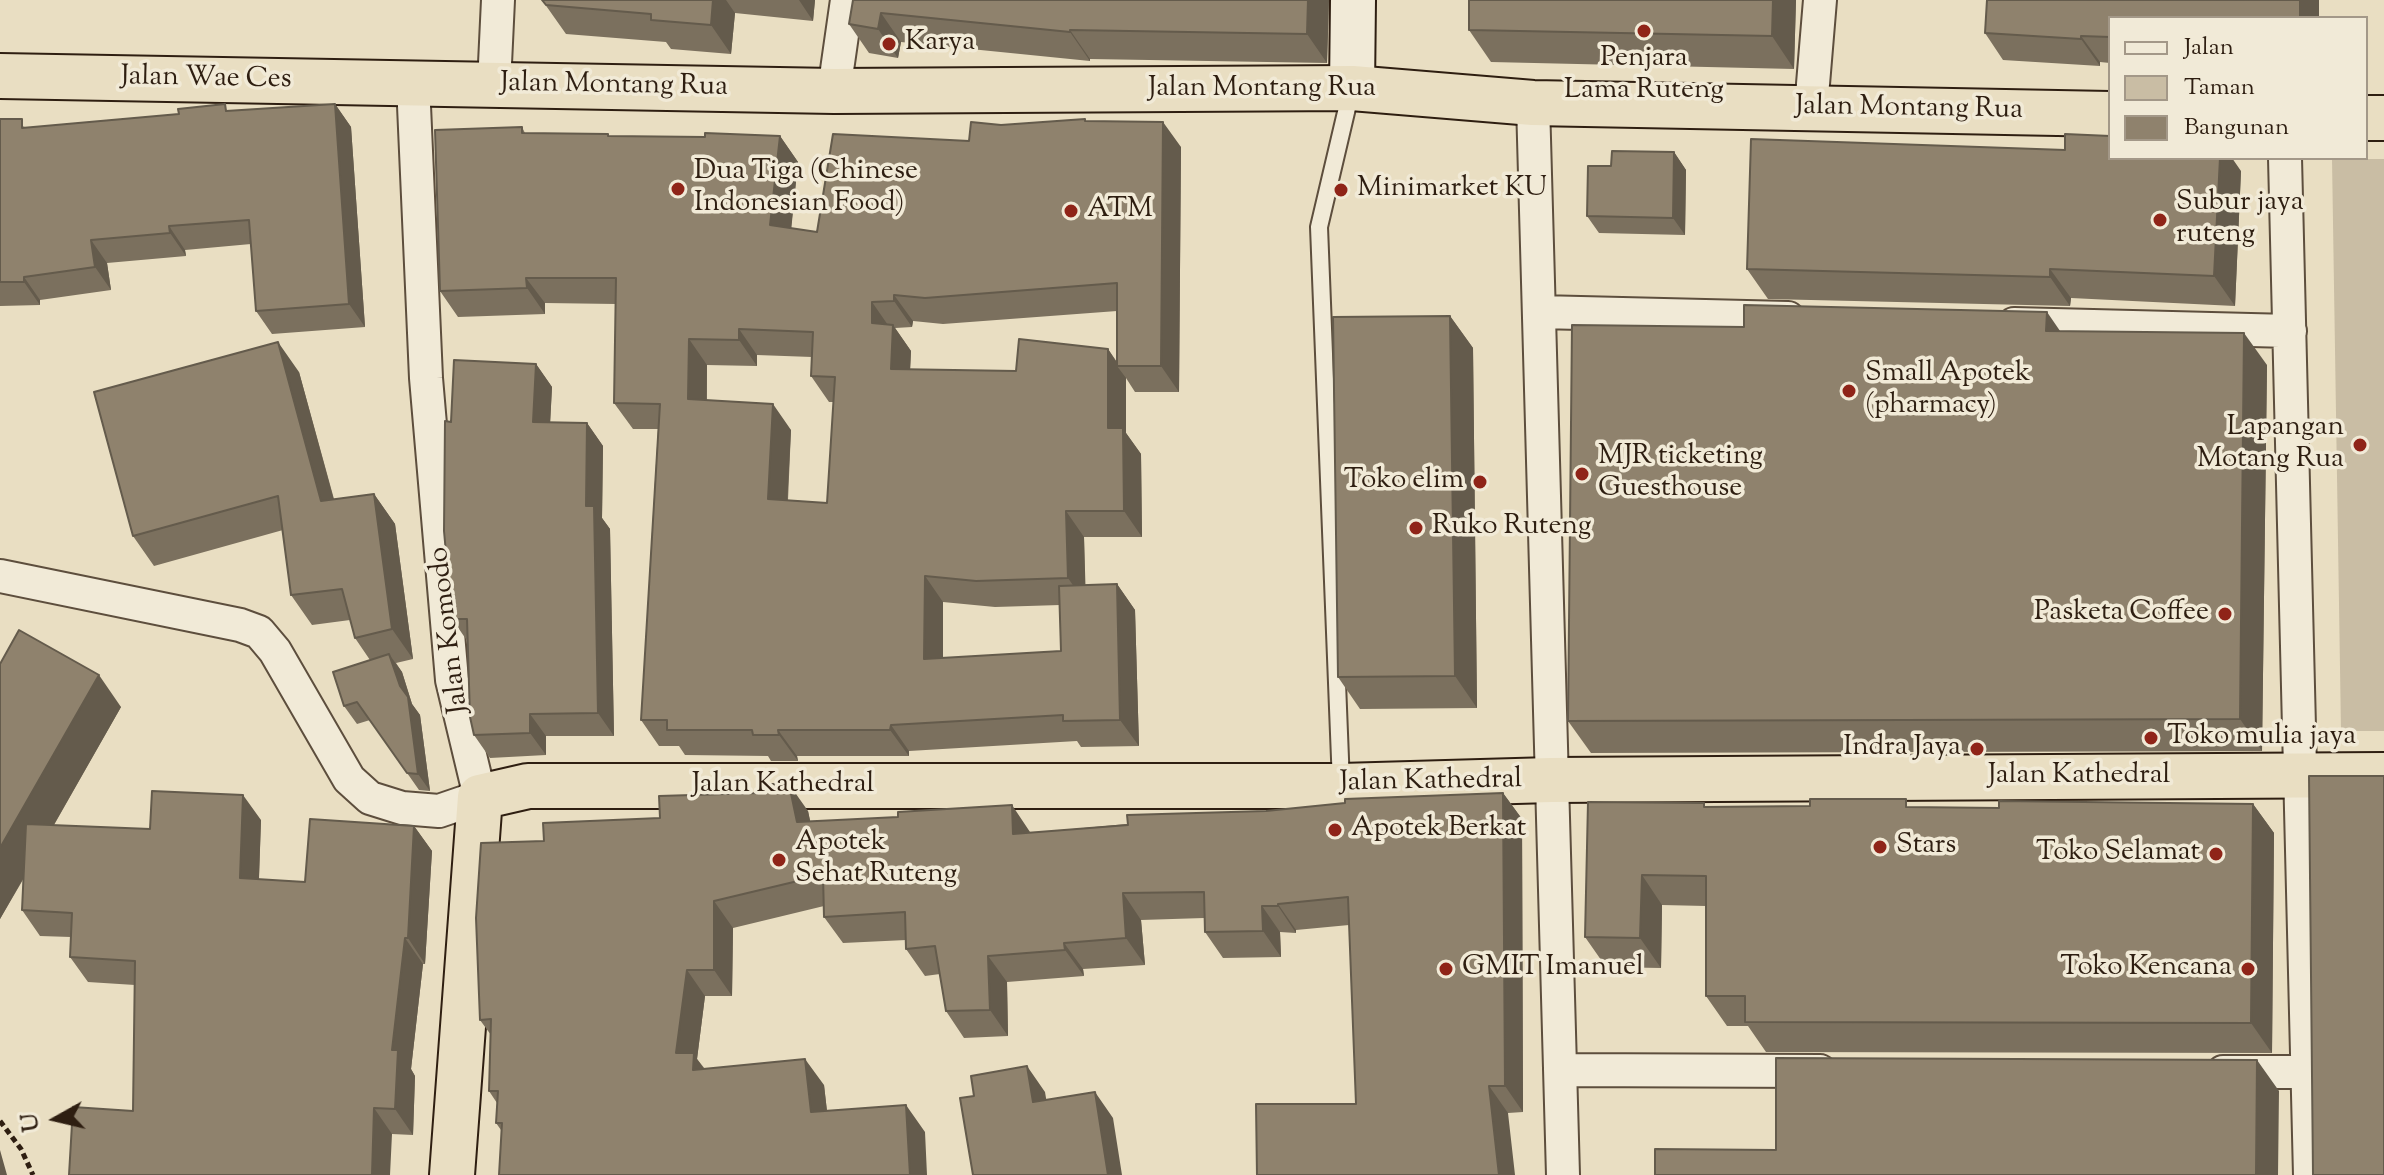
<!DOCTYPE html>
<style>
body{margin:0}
#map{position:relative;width:2384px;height:1175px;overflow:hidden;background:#e9dec2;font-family:"Sorts Mill Goudy",serif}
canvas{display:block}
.legend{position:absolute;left:2108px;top:16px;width:260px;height:144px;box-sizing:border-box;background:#f1ead7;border:2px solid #a39888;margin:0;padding:10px 14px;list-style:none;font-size:24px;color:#2e1e11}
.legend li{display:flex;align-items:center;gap:16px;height:40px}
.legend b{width:40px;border:2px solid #a39888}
.north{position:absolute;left:16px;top:1079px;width:80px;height:80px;-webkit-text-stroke:6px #f1ead7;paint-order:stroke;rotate:262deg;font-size:22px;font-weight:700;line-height:32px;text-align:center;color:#2e1e11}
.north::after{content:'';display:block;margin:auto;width:28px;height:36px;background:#2e1e11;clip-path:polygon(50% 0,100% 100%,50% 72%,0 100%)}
</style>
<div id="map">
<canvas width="2384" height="1175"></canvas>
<ul class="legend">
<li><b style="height:10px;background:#f1ead7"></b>Jalan</li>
<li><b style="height:22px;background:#c9bda4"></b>Taman</li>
<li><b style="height:22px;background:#8f826d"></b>Bangunan</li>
</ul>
<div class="north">U</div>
</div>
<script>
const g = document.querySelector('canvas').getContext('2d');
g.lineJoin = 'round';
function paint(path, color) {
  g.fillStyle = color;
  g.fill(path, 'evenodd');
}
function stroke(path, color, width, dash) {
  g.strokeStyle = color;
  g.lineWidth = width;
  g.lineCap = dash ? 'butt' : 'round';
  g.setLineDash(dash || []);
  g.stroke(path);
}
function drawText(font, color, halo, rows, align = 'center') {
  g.font = font + ' "Sorts Mill Goudy",serif';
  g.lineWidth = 7;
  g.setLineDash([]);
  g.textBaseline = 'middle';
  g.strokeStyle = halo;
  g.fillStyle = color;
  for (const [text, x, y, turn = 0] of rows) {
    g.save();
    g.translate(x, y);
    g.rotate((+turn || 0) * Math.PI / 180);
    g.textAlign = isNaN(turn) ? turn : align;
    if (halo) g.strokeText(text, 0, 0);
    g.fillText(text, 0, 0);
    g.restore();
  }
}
paint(new Path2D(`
 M 2332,159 L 2384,159 L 2384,731 L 2341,731 Z`), '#c9bda4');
const lane = new Path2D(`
 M 1341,784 L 1319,227 L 1351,91`);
const street = new Path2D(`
 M 494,85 L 498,0
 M 834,91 L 847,0
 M 1533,103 L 1563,1175
 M 1811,108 L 1820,0
 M 2285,158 L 2310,1175
 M 1539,312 L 1788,318
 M 2014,324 L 2290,331
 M 0,576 L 240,625 L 259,632 L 275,651 L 349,779 L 370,798 L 402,808 L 439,811 L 480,797 L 452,680 L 426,378 L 413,83
 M 1560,1070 L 1820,1071
 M 2223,1072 L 2308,1072`);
const secondary = new Path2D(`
 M 1352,88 L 1353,0`);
const highway = new Path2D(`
 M 0,76 L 834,91 L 1352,88 L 1533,103 L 2110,114
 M 2366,118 L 2384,118
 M 452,1175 L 480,797 L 528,786 L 1341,786 L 1551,780 L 2384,775`);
stroke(lane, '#5d4e3d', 20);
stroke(street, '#5d4e3d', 36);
stroke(secondary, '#2e1e11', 48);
stroke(highway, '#2e1e11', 48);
stroke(new Path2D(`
 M 0,1121 L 21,1149 L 33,1175`), '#2e1e11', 5, [6, 4]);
stroke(lane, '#f1ead7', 16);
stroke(street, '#f1ead7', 32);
stroke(secondary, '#f1ead7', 44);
stroke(highway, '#e9dec2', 44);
paint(new Path2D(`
 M 542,0 L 815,0 L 813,21 L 735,13 L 731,54 L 671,49 L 666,42 L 566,34 Z
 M 853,0 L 1329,0 L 1327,63 L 1090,59 L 1090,61 L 901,42 L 898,58 L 869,53 L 849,24 Z
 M 1796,0 L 1794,69 L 1491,62 L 1469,30 Z
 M 1987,0 L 2319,0 L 2319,18 L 2110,18 L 2110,63 L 2100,62 L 2100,66 L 2003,60 L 1985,33 Z
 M 335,104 L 351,127 L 365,327 L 272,334 L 256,311 L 251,244 L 185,250 L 186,256 L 107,263 L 111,290 L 40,300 L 40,305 L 0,306 L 0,119 L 28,128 Z
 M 1085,119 L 1086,121 L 1181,147 L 1179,392 L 1135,392 L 1126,378 L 1126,433 L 1141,454 L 1142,537 L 1084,537 L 1085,585 L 1117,584 L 1135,610 L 1139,746 L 1081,747 L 1077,741 L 909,751 L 909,756 L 797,756 L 798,761 L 771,761 L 768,756 L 685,755 L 679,746 L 659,746 L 641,720 L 658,429 L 633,429 L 614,403 L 616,304 L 545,303 L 545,314 L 458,317 L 440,291 L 522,127 L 525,133 L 610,136 L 705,137 L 780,136 L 798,162 L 791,228 L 817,232 L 969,141 L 1001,125 ZM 1117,311 L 1117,362 L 1108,349 L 1016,371 L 910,369 L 911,351 L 895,328 L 912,327 L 913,321 L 943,324 ZM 757,355 L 812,357 L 811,376 L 829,402 L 834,402 L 827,503 L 788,500 L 791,430 L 707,400 L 707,365 L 757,366 ZM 943,602 L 995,607 L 1060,605 L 1061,651 L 943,658 Z
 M 1674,152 L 1686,170 L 1685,235 L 1599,233 L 1587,216 Z
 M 2241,171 L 2235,306 L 2071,298 L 2070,306 L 1768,299 L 1747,269 Z
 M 1450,316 L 1473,348 L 1477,708 L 1360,709 L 1338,677 Z
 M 2060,331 L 2267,365 L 2262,751 L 1591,753 L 1568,721 Z
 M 536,364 L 552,387 L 550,423 L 587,423 L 603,446 L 602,518 L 610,529 L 614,736 L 546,736 L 546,755 L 490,758 L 474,735 L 468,642 L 452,619 L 451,422 Z
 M 299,372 L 334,499 L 374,494 L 395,524 L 413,659 L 396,663 L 402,672 L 412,704 L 420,715 L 430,791 L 419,790 L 370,720 L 357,724 L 344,706 L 370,660 L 355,638 L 350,620 L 312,625 L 291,595 L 283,530 L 154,566 L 133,536 Z
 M 0,664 L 121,707 L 54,825 L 150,829 L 261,820 L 259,879 L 305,882 L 414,826 L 432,851 L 425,964 L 423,964 L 411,1069 L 415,1076 L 413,1135 L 392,1134 L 133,1111 L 135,985 L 88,982 L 70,957 L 71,937 L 40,936 L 22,910 L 24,878 L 0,919 Z
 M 1503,793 L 1522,819 L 1523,1112 L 1508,1113 L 1356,1104 L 1349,925 L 1296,930 L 1296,933 L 1280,932 L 1281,957 L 1223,958 L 1205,932 L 1204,918 L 1141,920 L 1145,965 L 1083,969 L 1084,976 L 1007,982 L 1008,1036 L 964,1038 L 946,1011 L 940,974 L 925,976 L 906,949 L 906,940 L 843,943 L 824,917 L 824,906 L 733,928 L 732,996 L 705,996 L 697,1059 L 705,1069 L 824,1085 L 827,1111 L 925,1132 L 501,1130 L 496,1123 L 497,1103 L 489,1091 L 491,1035 L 480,1020 L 544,841 L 808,811 L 810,821 L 1030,832 L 1030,833 L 1266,811 Z
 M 2253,804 L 2274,833 L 2272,1053 L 1766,1052 L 1748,1026 L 1727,1026 L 1706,996 L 1706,906 L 1662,905 L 1661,968 L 1606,967 L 1585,937 L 1706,807 L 1999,808 Z`), '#7b705e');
paint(new Path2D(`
 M 713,0 L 726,0 L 735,13 L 731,54 L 711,25 Z
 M 799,0 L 815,0 L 813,21 Z
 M 1308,0 L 1329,0 L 1327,63 L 1307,34 Z
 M 1773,0 L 1796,0 L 1794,69 L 1772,36 Z
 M 2300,0 L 2319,0 L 2319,18 L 2300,18 Z
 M 881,13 L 901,42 L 898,58 L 878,29 Z
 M 1070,30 L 1090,59 L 1090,61 L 1070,32 Z
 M 2081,36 L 2100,62 L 2100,66 L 2081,39 Z
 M 335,104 L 351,127 L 365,327 L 349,304 Z
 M 1163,122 L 1181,147 L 1179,392 L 1161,366 Z
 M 780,136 L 798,162 L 789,251 L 770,225 Z
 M 1674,152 L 1686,170 L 1685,235 L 1673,218 Z
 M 2220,158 L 2232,158 L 2241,171 L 2235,306 L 2214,276 Z
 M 169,226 L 185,250 L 186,256 L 170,233 Z
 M 91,240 L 107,263 L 111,290 L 95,267 Z
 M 2050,269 L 2071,298 L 2070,306 L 2050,277 Z
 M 24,277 L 40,300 L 40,305 L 24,282 Z
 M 526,278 L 545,303 L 545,314 L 527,288 Z
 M 894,295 L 913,321 L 912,327 L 894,301 Z
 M 872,302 L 890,328 L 872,323 Z
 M 2047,312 L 2069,344 L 2046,331 Z
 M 1450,316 L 1473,348 L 1477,708 L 1455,676 Z
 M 893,325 L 911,351 L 909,395 L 891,369 Z
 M 739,329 L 757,355 L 757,366 L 739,340 Z
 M 2244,333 L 2267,365 L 2262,751 L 2240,719 Z
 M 689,339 L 707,365 L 706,425 L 688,399 Z
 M 278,342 L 299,372 L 342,530 L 321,501 Z
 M 1108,349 L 1119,366 L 1117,366 L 1126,378 L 1126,433 L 1141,454 L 1142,537 L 1124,511 L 1108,428 Z
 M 536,364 L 552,387 L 549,445 L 533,422 Z
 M 773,404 L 791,430 L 786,525 L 768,499 Z
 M 587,423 L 603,446 L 602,518 L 610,529 L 614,736 L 598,713 L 586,506 Z
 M 374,494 L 395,524 L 413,659 L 392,629 Z
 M 1066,511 L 1084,537 L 1086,604 L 1068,578 Z
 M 925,576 L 943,602 L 943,685 L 924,659 Z
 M 1117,584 L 1135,610 L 1139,746 L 1120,720 Z
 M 389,654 L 402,672 L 412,704 L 420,715 L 430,791 L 418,774 L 400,686 Z
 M 99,675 L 121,707 L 0,919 L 0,848 Z
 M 530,714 L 546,736 L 546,755 L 530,733 Z
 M 891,725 L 909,751 L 909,756 L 890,730 Z
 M 778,730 L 797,756 L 798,761 L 779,735 Z
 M 789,784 L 808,811 L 816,848 L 797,822 Z
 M 1503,793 L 1522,819 L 1523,1112 L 1505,1086 Z
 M 243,795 L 261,820 L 258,903 L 240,878 Z
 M 2253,804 L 2274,833 L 2272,1053 L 2251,1023 Z
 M 1012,805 L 1030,832 L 1031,861 L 1013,834 Z
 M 414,826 L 432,851 L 425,964 L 408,938 Z
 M 1642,875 L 1662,905 L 1661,968 L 1640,938 Z
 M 1123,893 L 1141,920 L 1145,965 L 1126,938 Z
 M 714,901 L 733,928 L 732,996 L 714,970 Z
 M 1278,904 L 1296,930 L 1296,933 L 1278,906 Z
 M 1262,906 L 1280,932 L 1281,957 L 1263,931 Z
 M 405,938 L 423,964 L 411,1069 L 415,1076 L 413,1135 L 395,1109 L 392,1050 Z
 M 1064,943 L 1083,969 L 1084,976 L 1065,950 Z
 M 988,956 L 1007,982 L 1008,1036 L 990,1010 Z
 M 687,970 L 705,996 L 697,1059 L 712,1080 L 712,1097 L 676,1053 Z
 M 805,1059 L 824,1085 L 830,1138 L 811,1112 Z
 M 2257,1060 L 2279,1091 L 2278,1175 L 2256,1175 Z
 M 1027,1066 L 1045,1092 L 1051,1128 L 1033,1102 Z
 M 1489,1086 L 1508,1113 L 1515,1175 L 1499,1175 Z
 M 1095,1092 L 1113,1118 L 1122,1175 L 1108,1175 Z
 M 906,1105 L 925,1132 L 927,1175 L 910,1175 Z
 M 374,1108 L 392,1134 L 390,1175 L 372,1175 Z
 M 0,1150 L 7,1175 L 0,1175 Z`), '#645b4c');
const building = new Path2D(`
 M 542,0 L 713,0 L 711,25 L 651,20 L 651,14 L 546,5 Z
 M 853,0 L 1308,0 L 1307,34 L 1070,30 L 1070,32 L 881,13 L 878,29 L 849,24 Z
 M 1469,0 L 1773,0 L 1772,36 L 1469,30 Z
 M 1987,0 L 2300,0 L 2300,18 L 2110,18 L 2110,37 L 2081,36 L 2081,39 L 1985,33 Z
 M 225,104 L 226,111 L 335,104 L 349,304 L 256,311 L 249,220 L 169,226 L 170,233 L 91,240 L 95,267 L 24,277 L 24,282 L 0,282 L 0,119 L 22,119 L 22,128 L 179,114 L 178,109 Z
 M 1085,119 L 1085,121 L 1163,122 L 1161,366 L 1117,366 L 1117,283 L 925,298 L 894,295 L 894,301 L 872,302 L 872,323 L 893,325 L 891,369 L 1016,371 L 1019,339 L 1108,349 L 1108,428 L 1123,428 L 1124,511 L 1066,511 L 1068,578 L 976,581 L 925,576 L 924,659 L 1061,651 L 1059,586 L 1117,584 L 1120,720 L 1063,721 L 1063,715 L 891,725 L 890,730 L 778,730 L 779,735 L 753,735 L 752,730 L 667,730 L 667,720 L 641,720 L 660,404 L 614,403 L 616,278 L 526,278 L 527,288 L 440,291 L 435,130 L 522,127 L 522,133 L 608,134 L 608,136 L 705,137 L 705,133 L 780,136 L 770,225 L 817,232 L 833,134 L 969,141 L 971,122 L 1001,125 ZM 739,329 L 813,332 L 811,376 L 835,377 L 827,503 L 768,499 L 773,404 L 688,399 L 689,339 L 739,340 Z
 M 2065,134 L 2110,136 L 2110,158 L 2220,158 L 2214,276 L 2050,269 L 2050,277 L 1747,269 L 1751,139 L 2065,150 Z
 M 1612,151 L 1674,152 L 1673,218 L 1587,216 L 1588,166 L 1611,166 Z
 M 1744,305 L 2047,312 L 2046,331 L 2244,333 L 2240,719 L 1568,721 L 1572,325 L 1744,327 Z
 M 1450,316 L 1455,676 L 1338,677 L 1333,317 Z
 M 278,342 L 321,501 L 374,494 L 392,629 L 355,638 L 342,589 L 291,595 L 278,496 L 133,536 L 94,392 Z
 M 454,360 L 536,364 L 533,422 L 587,423 L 586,506 L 594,506 L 598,713 L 530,714 L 530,733 L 474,735 L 470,717 L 467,619 L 452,619 L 444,531 L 445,421 L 451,422 Z
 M 19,630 L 99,675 L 0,848 L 0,664 Z
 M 389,654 L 400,686 L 408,697 L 418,774 L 407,773 L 357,702 L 344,706 L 333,672 Z
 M 2309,776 L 2384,776 L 2384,1175 L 2313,1175 Z
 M 758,784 L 789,784 L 797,822 L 898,817 L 898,812 L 1012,805 L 1013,834 L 1128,825 L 1127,815 L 1266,811 L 1345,803 L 1345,799 L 1503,793 L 1505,1086 L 1489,1086 L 1499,1175 L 1257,1175 L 1256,1104 L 1356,1104 L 1348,897 L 1278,904 L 1278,906 L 1262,906 L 1263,931 L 1205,932 L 1204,892 L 1123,893 L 1126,938 L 1064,943 L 1065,950 L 988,956 L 990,1010 L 946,1011 L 935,946 L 906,949 L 905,912 L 824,917 L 823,875 L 714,901 L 714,970 L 687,970 L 676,1053 L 694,1053 L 693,1070 L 805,1059 L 811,1112 L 906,1105 L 910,1175 L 499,1175 L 502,1123 L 496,1123 L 498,1091 L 489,1091 L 491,1019 L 480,1020 L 476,918 L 481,843 L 544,841 L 543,823 L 660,818 L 659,796 L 759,793 Z
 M 152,791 L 243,795 L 240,878 L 305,882 L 310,819 L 414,826 L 408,938 L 405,938 L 392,1050 L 398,1050 L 395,1109 L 374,1108 L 372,1175 L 69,1175 L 73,1107 L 133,1111 L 135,961 L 70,957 L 72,913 L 22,910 L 26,824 L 150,829 Z
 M 1810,799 L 1906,799 L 1906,807 L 1999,808 L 1999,801 L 2253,804 L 2251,1023 L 1745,1022 L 1745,996 L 1706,996 L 1706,876 L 1642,875 L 1640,938 L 1585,937 L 1588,802 L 1704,803 L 1704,807 L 1810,806 Z
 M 1776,1058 L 2257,1060 L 2256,1175 L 1655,1175 L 1655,1149 L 1776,1150 Z
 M 1027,1066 L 1033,1102 L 1095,1092 L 1108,1175 L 973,1175 L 960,1098 L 974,1096 L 971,1076 Z`);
paint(building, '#8f826d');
stroke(building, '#645b4c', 2);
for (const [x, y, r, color] of [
 [1644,31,8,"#8f2418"],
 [889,44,8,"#8f2418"],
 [678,189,8,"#8f2418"],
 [1341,190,8,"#8f2418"],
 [1071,211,8,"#8f2418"],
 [2160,220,8,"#8f2418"],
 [1849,391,8,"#8f2418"],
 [2360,445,8,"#8f2418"],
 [1582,474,8,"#8f2418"],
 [1480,482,8,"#8f2418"],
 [1416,528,8,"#8f2418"],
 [2225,614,8,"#8f2418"],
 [2151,738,8,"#8f2418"],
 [1977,749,8,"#8f2418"],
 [1335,830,8,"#8f2418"],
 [1880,847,8,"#8f2418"],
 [2216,854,8,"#8f2418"],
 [779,860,8,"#8f2418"],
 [1446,969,8,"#8f2418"],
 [2248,969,8,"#8f2418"]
]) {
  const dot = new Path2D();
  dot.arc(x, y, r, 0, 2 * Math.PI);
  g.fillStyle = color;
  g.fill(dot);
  stroke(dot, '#f1ead7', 3);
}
drawText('28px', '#2e1e11', '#f1ead7', [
 ["Karya",905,44],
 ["Penjara",1644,60,"center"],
 ["Lama Ruteng",1644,92,"center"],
 ["Dua Tiga (Chinese",694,173],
 ["Indonesian Food)",694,205],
 ["Minimarket KU",1357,190],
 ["Subur jaya",2176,204],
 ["ruteng",2176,236],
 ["ATM",1087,211],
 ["Small Apotek",1865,375],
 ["(pharmacy)",1865,407],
 ["Lapangan",2344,429,"right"],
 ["Motang Rua",2344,461,"right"],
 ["MJR ticketing",1598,458],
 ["Guesthouse",1598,490],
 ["Toko elim",1464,482,"right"],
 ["Ruko Ruteng",1432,528],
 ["Pasketa Coffee",2209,614,"right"],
 ["Toko mulia jaya",2167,738],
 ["Indra Jaya",1961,749,"right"],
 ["Apotek Berkat",1351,830],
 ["Apotek",795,844],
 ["Sehat Ruteng",795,876],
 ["Stars",1896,847],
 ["Toko Selamat",2200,854,"right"],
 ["GMIT Imanuel",1462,969],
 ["Toko Kencana",2232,969,"right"]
], 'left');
drawText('28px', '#2e1e11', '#f1ead7', [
 ["Jalan Wae Ces",206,80,1],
 ["Jalan Montang Rua",614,87,1],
 ["Jalan Montang Rua",1262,90],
 ["Jalan Montang Rua",1909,110,1],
 ["Jalan Komodo",451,630,-97],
 ["Jalan Kathedral",2079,777],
 ["Jalan Kathedral",1431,783,-1],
 ["Jalan Kathedral",783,786]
]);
</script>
